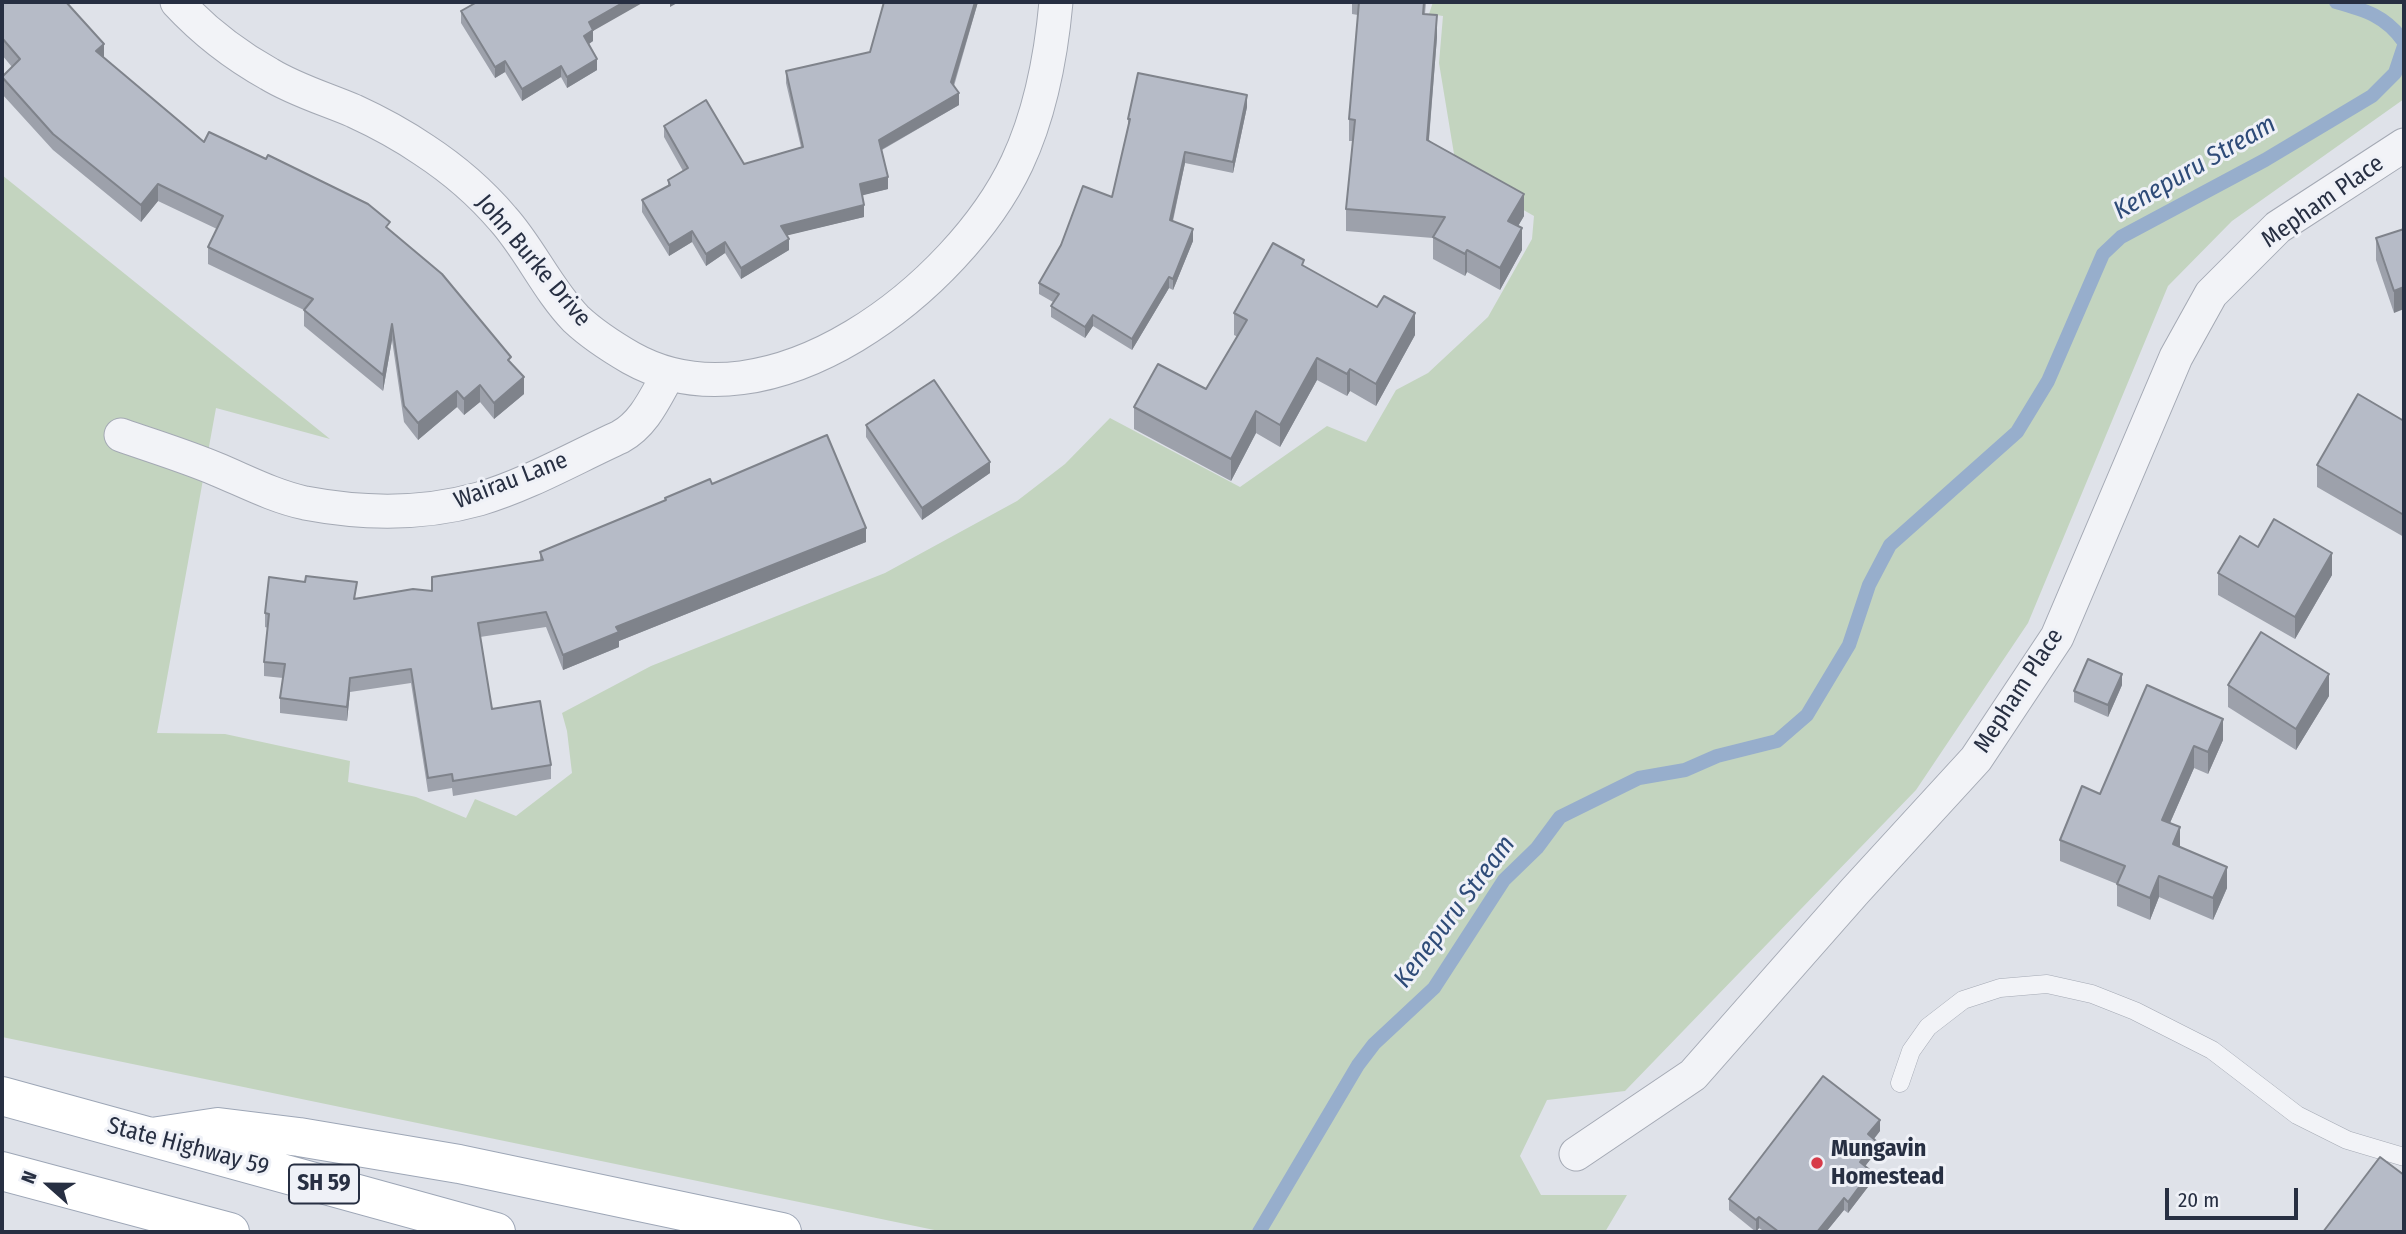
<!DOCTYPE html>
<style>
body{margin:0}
#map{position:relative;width:2406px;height:1234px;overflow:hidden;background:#dfe2e9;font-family:"Fira Sans Condensed",sans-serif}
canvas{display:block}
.frame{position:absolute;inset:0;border:4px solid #272f42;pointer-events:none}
.north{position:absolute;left:14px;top:1150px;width:70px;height:70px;-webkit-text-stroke:5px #eff1f7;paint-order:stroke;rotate:291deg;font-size:19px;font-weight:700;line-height:28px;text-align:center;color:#272f42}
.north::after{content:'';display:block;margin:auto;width:24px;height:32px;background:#272f42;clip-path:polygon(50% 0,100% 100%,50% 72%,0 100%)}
.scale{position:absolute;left:2165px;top:1188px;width:133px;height:32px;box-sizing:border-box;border:4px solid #272f42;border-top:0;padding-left:9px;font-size:21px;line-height:24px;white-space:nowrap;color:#272f42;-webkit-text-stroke:5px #eff1f7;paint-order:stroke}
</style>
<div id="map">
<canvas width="2406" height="1234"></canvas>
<div class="frame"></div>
<div class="north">N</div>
<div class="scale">20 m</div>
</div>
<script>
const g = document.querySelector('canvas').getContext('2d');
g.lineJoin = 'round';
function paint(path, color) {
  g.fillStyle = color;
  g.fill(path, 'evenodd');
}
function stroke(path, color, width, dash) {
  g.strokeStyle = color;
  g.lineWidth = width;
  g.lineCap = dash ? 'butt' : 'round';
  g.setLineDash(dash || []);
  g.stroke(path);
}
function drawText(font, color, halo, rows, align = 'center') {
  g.font = font + ' "Fira Sans Condensed",sans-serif';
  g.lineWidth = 6;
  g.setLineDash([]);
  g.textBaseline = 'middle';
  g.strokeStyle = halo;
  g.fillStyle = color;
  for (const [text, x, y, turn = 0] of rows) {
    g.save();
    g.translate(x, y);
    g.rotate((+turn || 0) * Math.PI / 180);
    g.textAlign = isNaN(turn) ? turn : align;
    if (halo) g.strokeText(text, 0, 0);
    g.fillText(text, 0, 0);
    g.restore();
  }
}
paint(new Path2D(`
 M 1433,2 L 2404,2 L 2404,99 L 2232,221 L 2168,286 L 2028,623 L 1916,790 L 1625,1091 L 1547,1100 L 1520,1156 L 1541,1195 L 1627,1195 L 1605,1232 L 944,1232 L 2,1037 L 2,175 L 330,439 L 216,408 L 157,733 L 225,734 L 350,761 L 348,782 L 416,797 L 466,818 L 475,799 L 516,816 L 572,773 L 567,731 L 562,713 L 651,666 L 885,573 L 1017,501 L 1065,464 L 1110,418 L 1240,487 L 1327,426 L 1366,442 L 1396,390 L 1428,373 L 1488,317 L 1532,239 L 1534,216 L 1457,172 L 1439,63 L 1443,16 L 1429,14 Z`), '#c3d4bf');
stroke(new Path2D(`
 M 2336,2 C 2365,10 2386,16 2404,42
 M 1259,1232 L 1358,1065 L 1374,1044 L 1434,988 L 1504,880 L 1537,848 L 1560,817 L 1639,778 L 1685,770 L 1717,756 L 1777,741 L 1807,715 L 1849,645 L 1869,585 L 1890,545 L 2017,432 L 2048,381 L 2103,254 L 2121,237 L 2265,160 L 2372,96 L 2395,73 L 2404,46`), '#97aecc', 14);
const lane = new Path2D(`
 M 1900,1083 L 1911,1051 L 1928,1027 L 1963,1000 L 2000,988 L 2047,984 L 2092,994 L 2135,1011 L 2212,1050 L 2297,1115 L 2347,1140 L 2404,1157`);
const street = new Path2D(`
 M 177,2 C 203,30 235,55 269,74 C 295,90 326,99 354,111 C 378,122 402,135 424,150 C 453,169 480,192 503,219 C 530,249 547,289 576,319 C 592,334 612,347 631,358 C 770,436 959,286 1017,163 C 1041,112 1051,57 1056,2
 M 121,435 C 152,446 185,456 216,469 C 245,481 273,496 305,503 C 363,514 422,515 479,499 C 527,485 574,458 620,437 C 644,424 655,398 668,375
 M 1576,1154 L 1693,1075 L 1855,891 L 1976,759 L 2057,637 L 2176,357 L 2211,294 L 2278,227 L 2404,145`);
const primary = new Path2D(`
 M 2,1096 L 496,1232
 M 152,1137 L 218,1127 L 299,1137 L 459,1164 L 782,1232
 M 2,1171 L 230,1232`);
stroke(lane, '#a4a9b4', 19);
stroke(street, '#a4a9b4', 35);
stroke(primary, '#9da6b6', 40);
stroke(lane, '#f2f3f7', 18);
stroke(street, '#f2f3f7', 33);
stroke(primary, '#fff', 38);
paint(new Path2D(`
 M 2,2 L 104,58 L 204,142 L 390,230 L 511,363 L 524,394 L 494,419 L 480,402 L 464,415 L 457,407 L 418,440 L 404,422 L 392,340 L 383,391 L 304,326 L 304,310 L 208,264 L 208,247 L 217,229 L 158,201 L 141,222 L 53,150 L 2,94 L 2,76 L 12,67 L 2,55 Z
 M 884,2 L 978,2 L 954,86 L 959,105 L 882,150 L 888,189 L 862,195 L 864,217 L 787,235 L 789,250 L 741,279 L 725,253 L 706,266 L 692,242 L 669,256 L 642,212 L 642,200 L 668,186 L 668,180 L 683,171 L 664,137 L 664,126 L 744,164 L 801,147 L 786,83 L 786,71 L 870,52 Z
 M 1352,2 L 1426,2 L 1425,14 L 1437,37 L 1429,140 L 1524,216 L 1518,226 L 1522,250 L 1500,290 L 1467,272 L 1465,276 L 1433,259 L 1433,238 L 1346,231 L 1346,209 L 1353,141 L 1349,141 L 1349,119 L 1358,15 L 1352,14 Z
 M 461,11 L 593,31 L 593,41 L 589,44 L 597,70 L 567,88 L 561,77 L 522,101 L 505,72 L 495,78 L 461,23 Z
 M 1247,107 L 1233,173 L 1185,163 L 1173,221 L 1193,241 L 1173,290 L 1169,288 L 1132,350 L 1093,326 L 1085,338 L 1051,317 L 1051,306 L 1053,302 L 1039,294 L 1039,283 L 1112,197 L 1128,129 L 1128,119 Z
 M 2404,229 L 2394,313 L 2376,260 L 2376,238 Z
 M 1304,266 L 1415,335 L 1376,406 L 1350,391 L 1347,396 L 1317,380 L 1280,447 L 1256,433 L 1231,481 L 1134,429 L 1134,407 L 1206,389 L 1238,337 L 1234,335 L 1234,313 Z
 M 2404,421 L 2404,537 L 2317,487 L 2317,465 Z
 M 866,425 L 990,473 L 922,520 L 866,437 Z
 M 712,484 L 866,542 L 619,641 L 619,647 L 563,670 L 546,627 L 480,637 L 492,709 L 551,765 L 551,779 L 453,796 L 452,788 L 428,792 L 411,683 L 350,692 L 347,721 L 280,713 L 280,698 L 283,678 L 264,676 L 264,662 L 268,628 L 265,627 L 265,613 L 305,582 L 356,598 L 432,591 L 540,561 L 540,552 L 665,500 L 665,498 Z
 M 2258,547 L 2332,575 L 2295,639 L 2218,595 L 2218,573 Z
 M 2122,685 L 2108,717 L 2074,702 L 2074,691 Z
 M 2147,685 L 2223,740 L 2208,774 L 2194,768 L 2170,823 L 2180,847 L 2227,888 L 2213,920 L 2159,897 L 2150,920 L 2117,906 L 2117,884 L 2060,861 L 2060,840 L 2100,794 Z
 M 2228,685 L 2329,696 L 2296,750 L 2228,707 Z
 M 1880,1131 L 1874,1139 L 1876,1152 L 1865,1166 L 1871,1183 L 1848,1213 L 1844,1210 L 1826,1232 L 1765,1232 L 1759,1228 L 1756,1232 L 1729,1210 L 1729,1199 Z`), '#9da1ab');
paint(new Path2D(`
 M 624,2 L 644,2 L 593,31 L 593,41 L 584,47 L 584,36 L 589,22 Z
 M 670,2 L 679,2 L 670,7 Z
 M 975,2 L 978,2 L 951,93 L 951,82 Z
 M 1437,15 L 1437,37 L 1427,161 L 1427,140 Z
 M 104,44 L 104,60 L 96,51 Z
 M 597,59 L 597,70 L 567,88 L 567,77 Z
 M 505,61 L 505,72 L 495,78 L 495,67 Z
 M 561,66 L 561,77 L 522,101 L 522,89 Z
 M 959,93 L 959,105 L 879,151 L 879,140 Z
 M 1247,95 L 1247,107 L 1233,173 L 1233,162 Z
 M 1185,152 L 1185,163 L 1170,232 L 1170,220 Z
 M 888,177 L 888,189 L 860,196 L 860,184 Z
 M 158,184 L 158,201 L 141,222 L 141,205 Z
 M 1524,194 L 1524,216 L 1508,243 L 1508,221 Z
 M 864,205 L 864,217 L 781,237 L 781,226 Z
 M 1522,228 L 1522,250 L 1500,290 L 1500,268 Z
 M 1193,229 L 1193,241 L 1173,290 L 1173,279 Z
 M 692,231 L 692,242 L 669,256 L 669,245 Z
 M 789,239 L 789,250 L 741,279 L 741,268 Z
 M 725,242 L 725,253 L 706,266 L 706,254 Z
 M 1467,250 L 1467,272 L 1465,276 L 1465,254 Z
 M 1169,277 L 1169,288 L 1132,350 L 1132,339 Z
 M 2404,287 L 2404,309 L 2394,313 L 2394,291 Z
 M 1415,313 L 1415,335 L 1376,406 L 1376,384 Z
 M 1093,315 L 1093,326 L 1085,338 L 1085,327 Z
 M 392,324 L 392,340 L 383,391 L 383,375 Z
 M 1317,358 L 1317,380 L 1280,447 L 1280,425 Z
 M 1350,369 L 1350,391 L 1347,396 L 1347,374 Z
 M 524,377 L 524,394 L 494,419 L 494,403 Z
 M 480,385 L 480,402 L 464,415 L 464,399 Z
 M 457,391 L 457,407 L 418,440 L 418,423 Z
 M 1256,411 L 1256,433 L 1231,481 L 1231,459 Z
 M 990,462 L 990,473 L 922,520 L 922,508 Z
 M 866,528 L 866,542 L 619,641 L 619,647 L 563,670 L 563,655 L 616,627 Z
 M 2332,553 L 2332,575 L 2295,639 L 2295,617 Z
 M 2122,674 L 2122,685 L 2108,717 L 2108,705 Z
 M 2329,674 L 2329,696 L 2296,750 L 2296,729 Z
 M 350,678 L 350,692 L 347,721 L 347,707 Z
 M 2223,719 L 2223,740 L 2208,774 L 2208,752 Z
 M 2194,746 L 2194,768 L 2162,841 L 2162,820 Z
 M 2180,827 L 2180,849 L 2173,844 Z
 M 2227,867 L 2227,888 L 2213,920 L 2213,898 Z
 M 2159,876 L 2159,897 L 2150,920 L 2150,898 Z
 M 1880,1120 L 1880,1131 L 1868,1146 L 1868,1134 Z
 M 1876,1141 L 1876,1152 L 1860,1173 L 1860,1162 Z
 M 1871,1171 L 1871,1183 L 1848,1213 L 1848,1202 Z
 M 1844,1198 L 1844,1210 L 1826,1232 L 1817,1232 Z
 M 1759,1217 L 1759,1228 L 1756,1232 L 1756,1220 Z`), '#7f838b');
const building = new Path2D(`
 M 2,2 L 66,2 L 104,44 L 96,51 L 204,142 L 209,132 L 266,159 L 268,155 L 368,204 L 390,222 L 386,227 L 442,274 L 511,357 L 508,360 L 524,377 L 494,403 L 480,385 L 464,399 L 457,391 L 418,423 L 404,406 L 392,324 L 383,375 L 304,310 L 313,299 L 208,247 L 223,216 L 158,184 L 141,205 L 53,134 L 2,77 L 20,59 L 2,38 Z
 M 477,2 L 624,2 L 589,22 L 593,30 L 584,36 L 597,59 L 567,77 L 561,66 L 522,89 L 505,61 L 495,67 L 461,11 Z
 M 884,2 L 975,2 L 951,82 L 959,93 L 879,140 L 888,177 L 860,184 L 864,205 L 781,226 L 789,239 L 741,268 L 725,242 L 706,254 L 692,231 L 669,245 L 642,200 L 670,185 L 668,180 L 688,168 L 664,126 L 706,100 L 744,164 L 803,147 L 786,71 L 870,52 Z
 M 1359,2 L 1424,2 L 1423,14 L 1437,15 L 1427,140 L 1524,194 L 1508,221 L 1522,228 L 1500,268 L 1467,250 L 1465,254 L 1433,237 L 1445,217 L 1346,209 L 1355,120 L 1349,119 Z
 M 1138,73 L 1247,95 L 1233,162 L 1185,152 L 1170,220 L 1193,229 L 1173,279 L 1169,277 L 1132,339 L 1093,315 L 1085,327 L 1051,306 L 1059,294 L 1039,283 L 1061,245 L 1083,186 L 1112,197 L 1130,119 L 1128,119 Z
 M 2404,229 L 2404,287 L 2394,291 L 2376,238 Z
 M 1273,243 L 1304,260 L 1302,265 L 1377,307 L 1384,296 L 1415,313 L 1376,384 L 1350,369 L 1347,374 L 1317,358 L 1280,425 L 1256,411 L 1231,459 L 1134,407 L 1158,364 L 1206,389 L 1247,320 L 1234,313 Z
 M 934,380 L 990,462 L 922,508 L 866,425 Z
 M 2358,394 L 2404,421 L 2404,515 L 2317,465 Z
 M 827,435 L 866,528 L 616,627 L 619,632 L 563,655 L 546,612 L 478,623 L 492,709 L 540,701 L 551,765 L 453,781 L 452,774 L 428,778 L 411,669 L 350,678 L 347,707 L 280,698 L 285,664 L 264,662 L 269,614 L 265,613 L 269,577 L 305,582 L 306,576 L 357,582 L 354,599 L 413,589 L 432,591 L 432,577 L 543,560 L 540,552 L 666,500 L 665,498 L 710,479 L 712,484 Z
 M 2274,519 L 2332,553 L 2295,617 L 2218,573 L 2240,536 L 2258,547 Z
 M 2261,632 L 2329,674 L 2296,729 L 2228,685 Z
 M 2088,659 L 2122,674 L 2108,705 L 2074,691 Z
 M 2147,685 L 2223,719 L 2208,752 L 2194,746 L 2162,820 L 2180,827 L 2173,844 L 2227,867 L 2213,898 L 2159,876 L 2150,898 L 2117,884 L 2125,866 L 2060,840 L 2082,786 L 2100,794 Z
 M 1823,1076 L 1880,1120 L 1868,1134 L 1876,1141 L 1860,1162 L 1871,1171 L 1848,1202 L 1844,1198 L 1817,1232 L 1779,1232 L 1759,1217 L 1756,1220 L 1729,1199 Z
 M 2380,1157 L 2404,1175 L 2404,1232 L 2323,1232 Z`);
paint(building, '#b6bbc7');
stroke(building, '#7f838b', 2);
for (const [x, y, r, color] of [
 [1817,1163,7,"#d73b49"]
]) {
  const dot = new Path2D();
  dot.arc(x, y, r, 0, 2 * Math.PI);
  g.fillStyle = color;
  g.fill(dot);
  stroke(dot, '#eff1f7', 2.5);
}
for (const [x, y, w] of [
 [324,1184,70]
]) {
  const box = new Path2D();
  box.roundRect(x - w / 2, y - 19.5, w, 39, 5);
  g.fillStyle = '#eff1f7';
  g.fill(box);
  stroke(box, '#272f42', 2);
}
drawText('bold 23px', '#272f42', null, [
 ["SH 59",324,1184]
]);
drawText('24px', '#272f42', '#eff1f7', [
 ["Mepham Place",2323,202,-35],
 ["John Burke Drive",533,261,50],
 ["Wairau Lane",511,481,-21],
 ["Mepham Place",2019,691,-57],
 ["State Highway 59",188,1147,15]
]);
drawText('bold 24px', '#272f42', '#eff1f7', [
 ["Mungavin",1831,1149],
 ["Homestead",1831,1177]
], 'left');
drawText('italic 26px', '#2e4b78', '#eff1f7', [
 ["Kenepuru Stream",2195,168,-30],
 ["Kenepuru Stream",1455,912,-53]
]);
</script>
